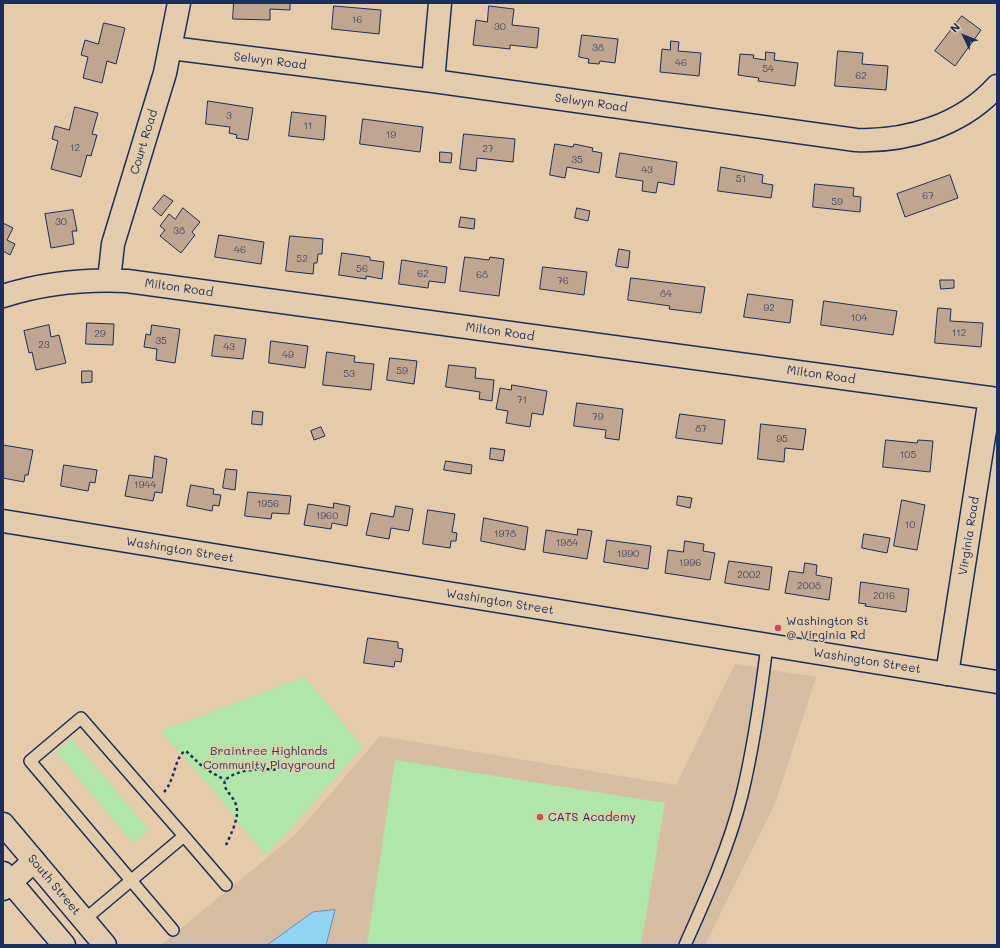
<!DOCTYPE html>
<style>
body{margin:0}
#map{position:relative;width:1000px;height:948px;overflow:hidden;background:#e5cba9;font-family:Mali,sans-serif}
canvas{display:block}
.frame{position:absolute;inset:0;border:4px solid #1b2f5e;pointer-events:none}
.north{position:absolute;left:944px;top:16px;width:40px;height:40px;-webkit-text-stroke:3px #e3ccac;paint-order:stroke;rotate:313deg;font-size:11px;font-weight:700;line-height:16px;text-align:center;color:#1b2f5e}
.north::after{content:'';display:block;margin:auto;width:14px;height:18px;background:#1b2f5e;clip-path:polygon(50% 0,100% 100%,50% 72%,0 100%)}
</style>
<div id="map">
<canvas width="1000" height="948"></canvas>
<div class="frame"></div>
<div class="north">N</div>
</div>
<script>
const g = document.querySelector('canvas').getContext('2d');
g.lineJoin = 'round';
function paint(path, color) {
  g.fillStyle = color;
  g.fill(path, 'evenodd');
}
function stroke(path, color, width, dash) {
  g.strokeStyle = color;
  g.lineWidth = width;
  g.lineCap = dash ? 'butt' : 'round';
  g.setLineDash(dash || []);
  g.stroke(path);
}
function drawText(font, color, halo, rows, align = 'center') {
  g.font = font + ' Mali,sans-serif';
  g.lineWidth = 3;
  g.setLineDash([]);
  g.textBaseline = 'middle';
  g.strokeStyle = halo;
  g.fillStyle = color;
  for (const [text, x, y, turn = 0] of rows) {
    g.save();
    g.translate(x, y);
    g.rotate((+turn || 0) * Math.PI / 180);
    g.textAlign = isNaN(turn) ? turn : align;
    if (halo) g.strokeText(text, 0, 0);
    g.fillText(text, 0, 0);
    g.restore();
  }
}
paint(new Path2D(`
 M 735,664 L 816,677 L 776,801 L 705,945 L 161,945 L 297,833 L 380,736 L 676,785 Z`), '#d6bda1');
paint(new Path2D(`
 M 305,677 L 363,747 L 266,856 L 206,781 L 160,731 Z
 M 72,739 L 149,830 L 133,843 L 56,752 Z
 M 395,760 L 665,803 L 641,945 L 367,945 Z`), '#afe6a9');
const water = new Path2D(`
 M 335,910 L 326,945 L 267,945 L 313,912 Z`);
paint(water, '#90d6f2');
stroke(water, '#6193b7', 1);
const building = new Path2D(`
 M 234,3 L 290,3 L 290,10 L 270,9 L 270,20 L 233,19 Z
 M 334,6 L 381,10 L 379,34 L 332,29 Z
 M 489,6 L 514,9 L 512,25 L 539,28 L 537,48 L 510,45 L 510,49 L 473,45 L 476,20 L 487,22 Z
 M 962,16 L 981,30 L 955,66 L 935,51 Z
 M 104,23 L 125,28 L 116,64 L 107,61 L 102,83 L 83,78 L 88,57 L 81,55 L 85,40 L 98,44 Z
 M 582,35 L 618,39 L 615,63 L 600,61 L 599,64 L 588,63 L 589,59 L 579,57 Z
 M 671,41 L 679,42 L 678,51 L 701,53 L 699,76 L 660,72 L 662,49 L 670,50 Z
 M 838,51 L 863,53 L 862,64 L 888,66 L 886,90 L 835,86 Z
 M 766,52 L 775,53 L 774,60 L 798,63 L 795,86 L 758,81 L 759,78 L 738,75 L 740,54 L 754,55 L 753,58 L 765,60 Z
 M 208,101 L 253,108 L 248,140 L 236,138 L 237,135 L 229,133 L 230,127 L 206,124 Z
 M 75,107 L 98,113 L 92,134 L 97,135 L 91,156 L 87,155 L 81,177 L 51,169 L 58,141 L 52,139 L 55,126 L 69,130 Z
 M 292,112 L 326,116 L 324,140 L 289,136 Z
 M 363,119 L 423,127 L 420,152 L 360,144 Z
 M 464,134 L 515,139 L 513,162 L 477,158 L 476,171 L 460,169 Z
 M 555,144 L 573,147 L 574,144 L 593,148 L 592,151 L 602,153 L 599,173 L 567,167 L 565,178 L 550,175 Z
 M 440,152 L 452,153 L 451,163 L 440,162 Z
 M 620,153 L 677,162 L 674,185 L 658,182 L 656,193 L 642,191 L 643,181 L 616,177 Z
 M 721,167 L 763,175 L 762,183 L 773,185 L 771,198 L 718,191 Z
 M 950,175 L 958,198 L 905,217 L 897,194 Z
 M 815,184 L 854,188 L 853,196 L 861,197 L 860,212 L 813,207 Z
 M 164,195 L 173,201 L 161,216 L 153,209 Z
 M 183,208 L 200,222 L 192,232 L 195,235 L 181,253 L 160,236 L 165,230 L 160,226 L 169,214 L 175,219 Z
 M 577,208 L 590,211 L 588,221 L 575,218 Z
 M 73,210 L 77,231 L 72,231 L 74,244 L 51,248 L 45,214 Z
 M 461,217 L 475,219 L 474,229 L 459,227 Z
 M 3,223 L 13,228 L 7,240 L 15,244 L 10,255 L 3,251 Z
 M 219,235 L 264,242 L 261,264 L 215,257 Z
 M 290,236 L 323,239 L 322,254 L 318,254 L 317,263 L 314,263 L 313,274 L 286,271 Z
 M 619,249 L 630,251 L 628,268 L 616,266 Z
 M 342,253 L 370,257 L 370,260 L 384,262 L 382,279 L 366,276 L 366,279 L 339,275 Z
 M 465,257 L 489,260 L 490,257 L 504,259 L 499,296 L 460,291 Z
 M 402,260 L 447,267 L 445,283 L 429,281 L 428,288 L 399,284 Z
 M 543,267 L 587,272 L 584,295 L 540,289 Z
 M 631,278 L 705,287 L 701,313 L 669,309 L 670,306 L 628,300 Z
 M 940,280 L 954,280 L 954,288 L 941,289 Z
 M 748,294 L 793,300 L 790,323 L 744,317 Z
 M 824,301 L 897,311 L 893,335 L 821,325 Z
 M 938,308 L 951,309 L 950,321 L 983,323 L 981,347 L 935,343 Z
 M 87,323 L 114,324 L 113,345 L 86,344 Z
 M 49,325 L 51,337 L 59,335 L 66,363 L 36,370 L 32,352 L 29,353 L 24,331 Z
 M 152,325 L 180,329 L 175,363 L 156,360 L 157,349 L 144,347 L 146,334 L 150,335 Z
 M 215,335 L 246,339 L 243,359 L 212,356 Z
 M 271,341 L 308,346 L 305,368 L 269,363 Z
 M 327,352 L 355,356 L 354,362 L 374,364 L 371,390 L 323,385 Z
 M 390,358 L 417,361 L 414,384 L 387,380 Z
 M 449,365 L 476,368 L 475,378 L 494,380 L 492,401 L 479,399 L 480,392 L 446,387 Z
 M 82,371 L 92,371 L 92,382 L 82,383 Z
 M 512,385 L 547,391 L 543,415 L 532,413 L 530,427 L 506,423 L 508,411 L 496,409 L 500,388 L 511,390 Z
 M 577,403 L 623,409 L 619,440 L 605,438 L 606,430 L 574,426 Z
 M 253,411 L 263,412 L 262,425 L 252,424 Z
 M 680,414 L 725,420 L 722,444 L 676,438 Z
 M 761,424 L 806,429 L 803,450 L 785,448 L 784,462 L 758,459 Z
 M 321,427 L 325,436 L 314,440 L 311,431 Z
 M 886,440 L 917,443 L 918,440 L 933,441 L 930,472 L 883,467 Z
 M 3,445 L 33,450 L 28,475 L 25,475 L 24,482 L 3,478 Z
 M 491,448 L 505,450 L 503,461 L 490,459 Z
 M 155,456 L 167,459 L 162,493 L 155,492 L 153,501 L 125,496 L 129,475 L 152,478 Z
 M 446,461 L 472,465 L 471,474 L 444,470 Z
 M 64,465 L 97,470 L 95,483 L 90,482 L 88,491 L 61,486 Z
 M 226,469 L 237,470 L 235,490 L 223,488 Z
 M 191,485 L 214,489 L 213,494 L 221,495 L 219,506 L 213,505 L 212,511 L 187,506 Z
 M 248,492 L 291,496 L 289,514 L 272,513 L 271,519 L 245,516 Z
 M 678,496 L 692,498 L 690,508 L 677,505 Z
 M 902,500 L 925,505 L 917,550 L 894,546 Z
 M 334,503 L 350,506 L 347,526 L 332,523 L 331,529 L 304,525 L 308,504 L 333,508 Z
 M 396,506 L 413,509 L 409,531 L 391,528 L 389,539 L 366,535 L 371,513 L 393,517 Z
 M 428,510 L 455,514 L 452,532 L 457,533 L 456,541 L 451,541 L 450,548 L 423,544 Z
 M 484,518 L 528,527 L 525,550 L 481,541 Z
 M 578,529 L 592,531 L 587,559 L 543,552 L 546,530 L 577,535 Z
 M 864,534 L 890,538 L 887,553 L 862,548 Z
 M 607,540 L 651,546 L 648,569 L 604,562 Z
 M 685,541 L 704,544 L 703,551 L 715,553 L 710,580 L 665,573 L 668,550 L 683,552 Z
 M 729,561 L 772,567 L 769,590 L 725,583 Z
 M 805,563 L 817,565 L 816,575 L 832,578 L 829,600 L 785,593 L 789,571 L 803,573 Z
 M 861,582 L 909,589 L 906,612 L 865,606 L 866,604 L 859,603 Z
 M 368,638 L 398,642 L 398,648 L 403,649 L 401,662 L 395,661 L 394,667 L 364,663 Z`);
paint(building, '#c0a590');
stroke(building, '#1b2f5e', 1);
const service = new Path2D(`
 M 84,920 L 184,836 L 226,885
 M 173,930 L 30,761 L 81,718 L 184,836
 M 685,945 C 707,896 729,847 742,795 C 754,745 761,695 767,645`);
const minor = new Path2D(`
 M 171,48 L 433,81 L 856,140 C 907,142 962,125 997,86
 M 433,81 L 440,3
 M 109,280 L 113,244 L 165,73 L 179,3
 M 3,296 C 44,283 84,279 127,281 L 997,399
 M 947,674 L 990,398
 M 3,889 L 34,861`);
const secondary = new Path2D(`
 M 3,521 L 997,682
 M 3,824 L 105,945
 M 3,873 L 64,945`);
stroke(service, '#1b2f5e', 14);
stroke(minor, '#1b2f5e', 25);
stroke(secondary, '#1b2f5e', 25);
stroke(new Path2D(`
 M 164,792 C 175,781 175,754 186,751 L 204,768 L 225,780
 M 226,845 C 231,834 240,817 236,805 C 234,796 222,790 225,780 C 238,769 261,768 278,770`), '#1b2f5e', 2.5, [3, 3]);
stroke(service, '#e3ccac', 11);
stroke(minor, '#e3ccac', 22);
stroke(secondary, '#e3ccac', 22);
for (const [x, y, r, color] of [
 [778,628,4,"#d1495b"],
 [540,817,4,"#d1495b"]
]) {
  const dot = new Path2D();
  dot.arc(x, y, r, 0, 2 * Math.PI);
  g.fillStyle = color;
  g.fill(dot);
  stroke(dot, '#e3ccac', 1.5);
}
drawText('10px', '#444c6a', null, [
 ["16",357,20],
 ["30",500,27],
 ["38",598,48],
 ["46",681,63],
 ["54",768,69],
 ["62",861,76],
 ["3",229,116],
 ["11",308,126],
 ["19",391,135],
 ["12",75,148],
 ["27",488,149],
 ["35",577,160],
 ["43",647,170],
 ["51",741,179],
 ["67",928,196],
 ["59",837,202],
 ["30",61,222],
 ["38",179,231],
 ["46",240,250],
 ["52",302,259],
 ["56",362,269],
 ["62",423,274],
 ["68",482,275],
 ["76",563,281],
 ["84",666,294],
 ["92",769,308],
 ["104",859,318],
 ["112",959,333],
 ["29",100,334],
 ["35",161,341],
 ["23",44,345],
 ["43",229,347],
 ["49",288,355],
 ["59",402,371],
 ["53",349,374],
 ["71",522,400],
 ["79",598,417],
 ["87",701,429],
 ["95",782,439],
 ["105",908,455],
 ["1944",145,485],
 ["1956",268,504],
 ["1960",327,516],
 ["10",910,525],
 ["1978",505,534],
 ["1984",567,543],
 ["1990",628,554],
 ["1996",690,563],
 ["2002",749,575],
 ["2008",809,586],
 ["2016",884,596]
]);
drawText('12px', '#1b2f5e', '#e3ccac', [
 ["Selwyn Road",270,61,7],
 ["Selwyn Road",591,103,8],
 ["Court Road",144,142,-73],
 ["Milton Road",179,288,8],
 ["Milton Road",500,332,8],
 ["Milton Road",821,375,8],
 ["Virginia Road",969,536,-81],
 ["Washington Street",180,550,9],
 ["Washington Street",500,602,9],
 ["Washington Street",867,661,9],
 ["South Street",54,885,50]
]);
drawText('12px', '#1b2f5e', '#e3ccac', [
 ["Washington St",786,621],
 ["@ Virginia Rd",786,635],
 ["CATS Academy",548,817]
], 'left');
drawText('12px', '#2a4166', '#e3ccac', [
 ["Braintree Highlands",269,751],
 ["Community Playground",269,765]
]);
</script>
